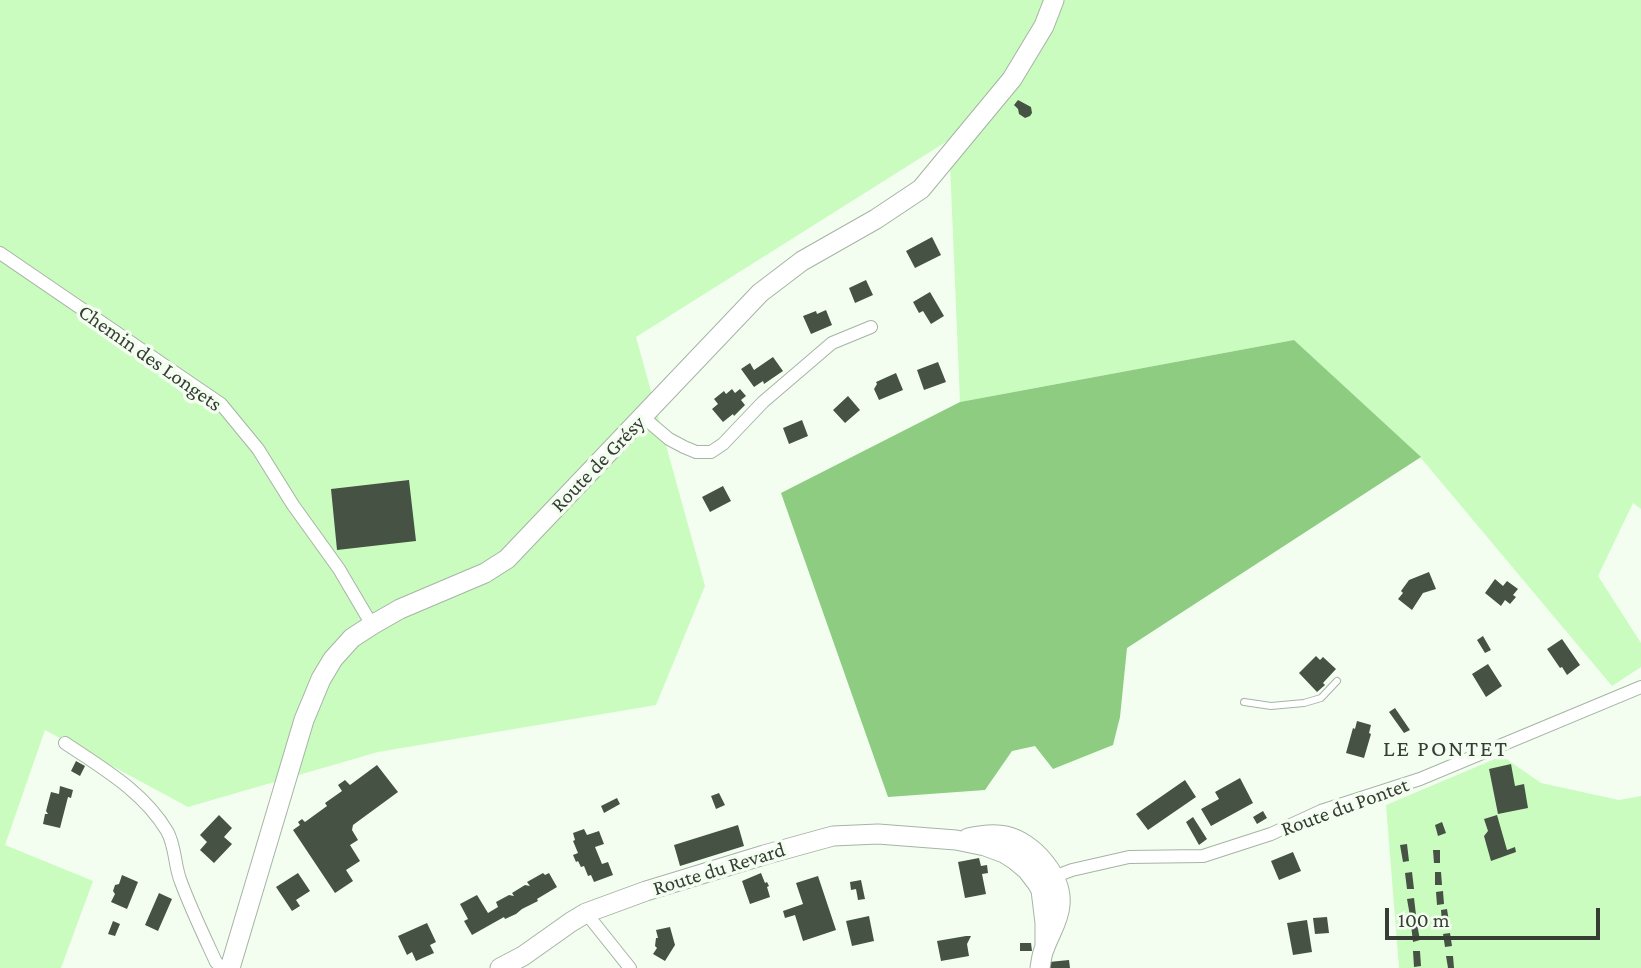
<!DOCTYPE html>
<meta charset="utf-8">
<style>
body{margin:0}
#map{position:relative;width:1641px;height:968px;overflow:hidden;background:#f3fef0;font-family:"Crimson Pro",serif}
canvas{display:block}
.scale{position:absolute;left:1385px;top:908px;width:215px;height:32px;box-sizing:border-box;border:4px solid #373c35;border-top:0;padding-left:9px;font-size:21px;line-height:24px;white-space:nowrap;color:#373c35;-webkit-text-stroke:5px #f3fef0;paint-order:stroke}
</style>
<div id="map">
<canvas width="1641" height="968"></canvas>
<div class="scale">100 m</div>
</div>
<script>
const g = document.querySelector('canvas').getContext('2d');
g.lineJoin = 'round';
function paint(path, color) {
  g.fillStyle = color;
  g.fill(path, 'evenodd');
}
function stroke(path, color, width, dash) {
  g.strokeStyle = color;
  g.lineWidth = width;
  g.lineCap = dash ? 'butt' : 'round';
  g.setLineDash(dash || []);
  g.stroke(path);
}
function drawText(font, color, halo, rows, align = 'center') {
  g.font = font + ' "Crimson Pro",serif';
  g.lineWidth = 7;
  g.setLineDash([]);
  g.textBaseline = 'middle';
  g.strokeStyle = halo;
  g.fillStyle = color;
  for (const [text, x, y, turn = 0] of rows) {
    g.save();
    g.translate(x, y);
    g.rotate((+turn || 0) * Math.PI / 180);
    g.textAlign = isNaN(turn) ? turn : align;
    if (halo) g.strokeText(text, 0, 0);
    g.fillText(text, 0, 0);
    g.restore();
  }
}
paint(new Path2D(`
 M 0,0 L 1641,0 L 1641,509 L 1633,503 L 1598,576 L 1641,643 L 1641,667 L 1612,686 L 1421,458 L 1294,340 L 960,402 L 949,140 L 636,337 L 705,586 L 656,705 L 378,752 L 188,807 L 45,730 L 5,845 L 93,881 L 61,968 L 0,968 Z
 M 1502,756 L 1541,783 L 1619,800 L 1641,796 L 1641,968 L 1399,968 L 1386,805 Z`), '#cafcc0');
paint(new Path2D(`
 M 1294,340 L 1421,457 L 1127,648 L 1120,717 L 1113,745 L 1053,769 L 1035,746 L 1012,751 L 985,790 L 888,797 L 781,493 L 960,402 Z`), '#8dcc81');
paint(new Path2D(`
 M 1018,100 L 1031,107 L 1032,113 L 1030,116 L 1025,118 L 1019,114 L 1018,109 L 1014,105 Z
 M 932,237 L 941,255 L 915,268 L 906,251 Z
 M 866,280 L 873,295 L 855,303 L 849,288 Z
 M 930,292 L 944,316 L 931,324 L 923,311 L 919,313 L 913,302 Z
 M 826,310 L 832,325 L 811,334 L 803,316 L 816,311 L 817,314 Z
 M 773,357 L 783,371 L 764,384 L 763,381 L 754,387 L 741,369 L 750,363 L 754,370 Z
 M 938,362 L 946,382 L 924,390 L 917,370 Z
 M 896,373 L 903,390 L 879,400 L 874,389 L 877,384 L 876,382 Z
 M 732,389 L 735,393 L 740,389 L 746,396 L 741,400 L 745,405 L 734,416 L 733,414 L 723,422 L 712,409 L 718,404 L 714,399 L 724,391 L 726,394 Z
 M 848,396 L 860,410 L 845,423 L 833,410 Z
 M 802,420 L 808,436 L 789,444 L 783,428 Z
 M 409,480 L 416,541 L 337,550 L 331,489 Z
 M 723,486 L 731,501 L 710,512 L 702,497 Z
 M 1429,572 L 1436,589 L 1423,593 L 1412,610 L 1398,599 L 1403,593 L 1401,591 L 1409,580 Z
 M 1495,579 L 1503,586 L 1507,581 L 1518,589 L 1513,595 L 1516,597 L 1510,604 L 1505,600 L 1501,606 L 1485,593 Z
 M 1483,636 L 1491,650 L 1485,653 L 1477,640 Z
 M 1562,639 L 1580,665 L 1567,675 L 1562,667 L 1560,668 L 1547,649 Z
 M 1316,656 L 1320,660 L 1323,657 L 1336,669 L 1323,683 L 1325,685 L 1317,692 L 1299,673 Z
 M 1488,664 L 1502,686 L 1486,697 L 1472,674 Z
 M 1395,708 L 1410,730 L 1404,733 L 1389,712 Z
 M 1357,721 L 1371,725 L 1369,733 L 1371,734 L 1364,758 L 1346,753 L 1353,728 L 1355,729 Z
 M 76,761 L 85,766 L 80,776 L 71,771 Z
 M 1511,764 L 1515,786 L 1524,784 L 1528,808 L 1498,814 L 1489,769 Z
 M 377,765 L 398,792 L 353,825 L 352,830 L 358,840 L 350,845 L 360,861 L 346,870 L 353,881 L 335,893 L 293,830 L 300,825 L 298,822 L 302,819 L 305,822 L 327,806 L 325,803 L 342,791 L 338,785 L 345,780 L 350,785 Z
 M 1240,778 L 1253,803 L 1211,826 L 1201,809 L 1219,799 L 1215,792 Z
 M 1185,780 L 1196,797 L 1148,830 L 1136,814 Z
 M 60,786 L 73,790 L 71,798 L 68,797 L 60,828 L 43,824 L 45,814 L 48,814 L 46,811 L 51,792 L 59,794 Z
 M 719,793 L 725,805 L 716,809 L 711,796 Z
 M 617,798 L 620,804 L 604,813 L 601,806 Z
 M 1263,811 L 1267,818 L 1257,824 L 1253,817 Z
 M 219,815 L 232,828 L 224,837 L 232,844 L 214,863 L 200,850 L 207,842 L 200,835 Z
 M 1497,815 L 1507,850 L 1515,847 L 1516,852 L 1491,861 L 1484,836 L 1488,831 L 1484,819 Z
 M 1193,817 L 1207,839 L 1199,845 L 1186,822 Z
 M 1442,822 L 1446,833 L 1438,836 L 1435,825 Z
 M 738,825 L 744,846 L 680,866 L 674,845 Z
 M 584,829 L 587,835 L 599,831 L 604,844 L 595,847 L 602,864 L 608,862 L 613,875 L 594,882 L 591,875 L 588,876 L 584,866 L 581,867 L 578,861 L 576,862 L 573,855 L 578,853 L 573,841 L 575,840 L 573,833 Z
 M 1407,844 L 1409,861 L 1403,862 L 1400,845 Z
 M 1433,850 L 1440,850 L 1440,863 L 1434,863 Z
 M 1293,852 L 1301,871 L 1279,880 L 1271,861 Z
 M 979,858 L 981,866 L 987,865 L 988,873 L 982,874 L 986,894 L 965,898 L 958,862 Z
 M 1412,872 L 1414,889 L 1407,889 L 1405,873 Z
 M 1435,872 L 1441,872 L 1442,885 L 1435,885 Z
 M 298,873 L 310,891 L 296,900 L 300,906 L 292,911 L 276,887 Z
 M 543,873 L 545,875 L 549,873 L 557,887 L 537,899 L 538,901 L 522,909 L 516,914 L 505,919 L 504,917 L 472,935 L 464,921 L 468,919 L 460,904 L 477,895 L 488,913 L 498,907 L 496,902 L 509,895 L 514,896 L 512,893 L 525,885 L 530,886 L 527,882 Z
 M 761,873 L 765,883 L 767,882 L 769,886 L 767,887 L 770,897 L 750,904 L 742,881 Z
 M 122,875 L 138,882 L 127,909 L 111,902 L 115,894 L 113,891 L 115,885 L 119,884 Z
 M 818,876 L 836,930 L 803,941 L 795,915 L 785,918 L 783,911 L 803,904 L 796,883 Z
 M 861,880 L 865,899 L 858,900 L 856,889 L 851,890 L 850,882 Z
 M 1443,891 L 1444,904 L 1437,905 L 1436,892 Z
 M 159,893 L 172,899 L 158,931 L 145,925 Z
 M 1414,898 L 1416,915 L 1410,916 L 1407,899 Z
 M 1447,909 L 1449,922 L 1442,923 L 1441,910 Z
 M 869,916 L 874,941 L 852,946 L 846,921 Z
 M 1327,917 L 1329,933 L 1315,934 L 1313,918 Z
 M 1307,920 L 1312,952 L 1293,955 L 1287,923 Z
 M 113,921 L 120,924 L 115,936 L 108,934 Z
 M 427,923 L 436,942 L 430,945 L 434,953 L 416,961 L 412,952 L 407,955 L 398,936 Z
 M 1417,924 L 1420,940 L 1413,942 L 1411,925 Z
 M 670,927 L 675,945 L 665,961 L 653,954 L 657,948 L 655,946 L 656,938 L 658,938 L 656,930 Z
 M 1450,933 L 1452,946 L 1445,947 L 1443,934 Z
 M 966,936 L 971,936 L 967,944 L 969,956 L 941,961 L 937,941 Z
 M 1020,943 L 1031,943 L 1032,951 L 1020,951 Z
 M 1413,951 L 1420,951 L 1421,966 L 1414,967 Z
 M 1446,956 L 1453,956 L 1454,968 L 1448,968 Z
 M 1069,960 L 1070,968 L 1050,968 L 1049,962 Z`), '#465244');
const service = new Path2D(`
 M 1244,702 L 1271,706 L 1304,703 L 1321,698 L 1337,681`);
const minor = new Path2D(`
 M 0,253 L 221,404 L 258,449 L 293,505 L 339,569 L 372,625
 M 643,417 L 669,439 L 684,447 L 696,452 L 711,452 L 723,444 L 763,402 L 832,343 L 871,327
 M 65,743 C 102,768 143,791 167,831 C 176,847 174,865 181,882 C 191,909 204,936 216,962 L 222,968
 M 1048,879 L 1072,870 L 1129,857 L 1203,856 L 1271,834 L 1321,811 L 1420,779 L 1641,687
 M 586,913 L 630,968`);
const secondary = new Path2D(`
 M 968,838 C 981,835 994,833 1006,836 C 1033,842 1063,877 1060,905 C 1059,920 1050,933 1045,947 C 1042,953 1041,961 1040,968
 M 230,968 L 304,720 L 321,679 L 333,659 L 352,638 L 372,625 L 400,609 L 485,573 L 507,559 L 760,293 L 802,261 L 876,219 L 921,189 L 1012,79 L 1044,26 L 1054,0
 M 500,968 L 523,956 L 571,922 L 586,913 L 646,891 L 764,855 L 833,836 L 878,834 L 956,840 L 985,846 L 1004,853 L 1015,860 L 1027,870 L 1037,883 L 1041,890 L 1045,923 L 1045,947`);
stroke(service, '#a6b4a4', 8);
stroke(minor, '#a6b4a4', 14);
stroke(secondary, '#a6b4a4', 21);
stroke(service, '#fff', 6);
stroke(minor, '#fff', 12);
stroke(secondary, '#fff', 19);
drawText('21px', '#373c35', '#f3fef0', [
 ["Chemin des Longets",150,358,35],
 ["Route de Grésy",598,464,-46],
 ["Route du Pontet",1345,807,-20],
 ["Route du Revard",719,869,-17]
]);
g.letterSpacing = '2px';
drawText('23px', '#373c35', '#f3fef0', [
 ["LE PONTET",1446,749]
]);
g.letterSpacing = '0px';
</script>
